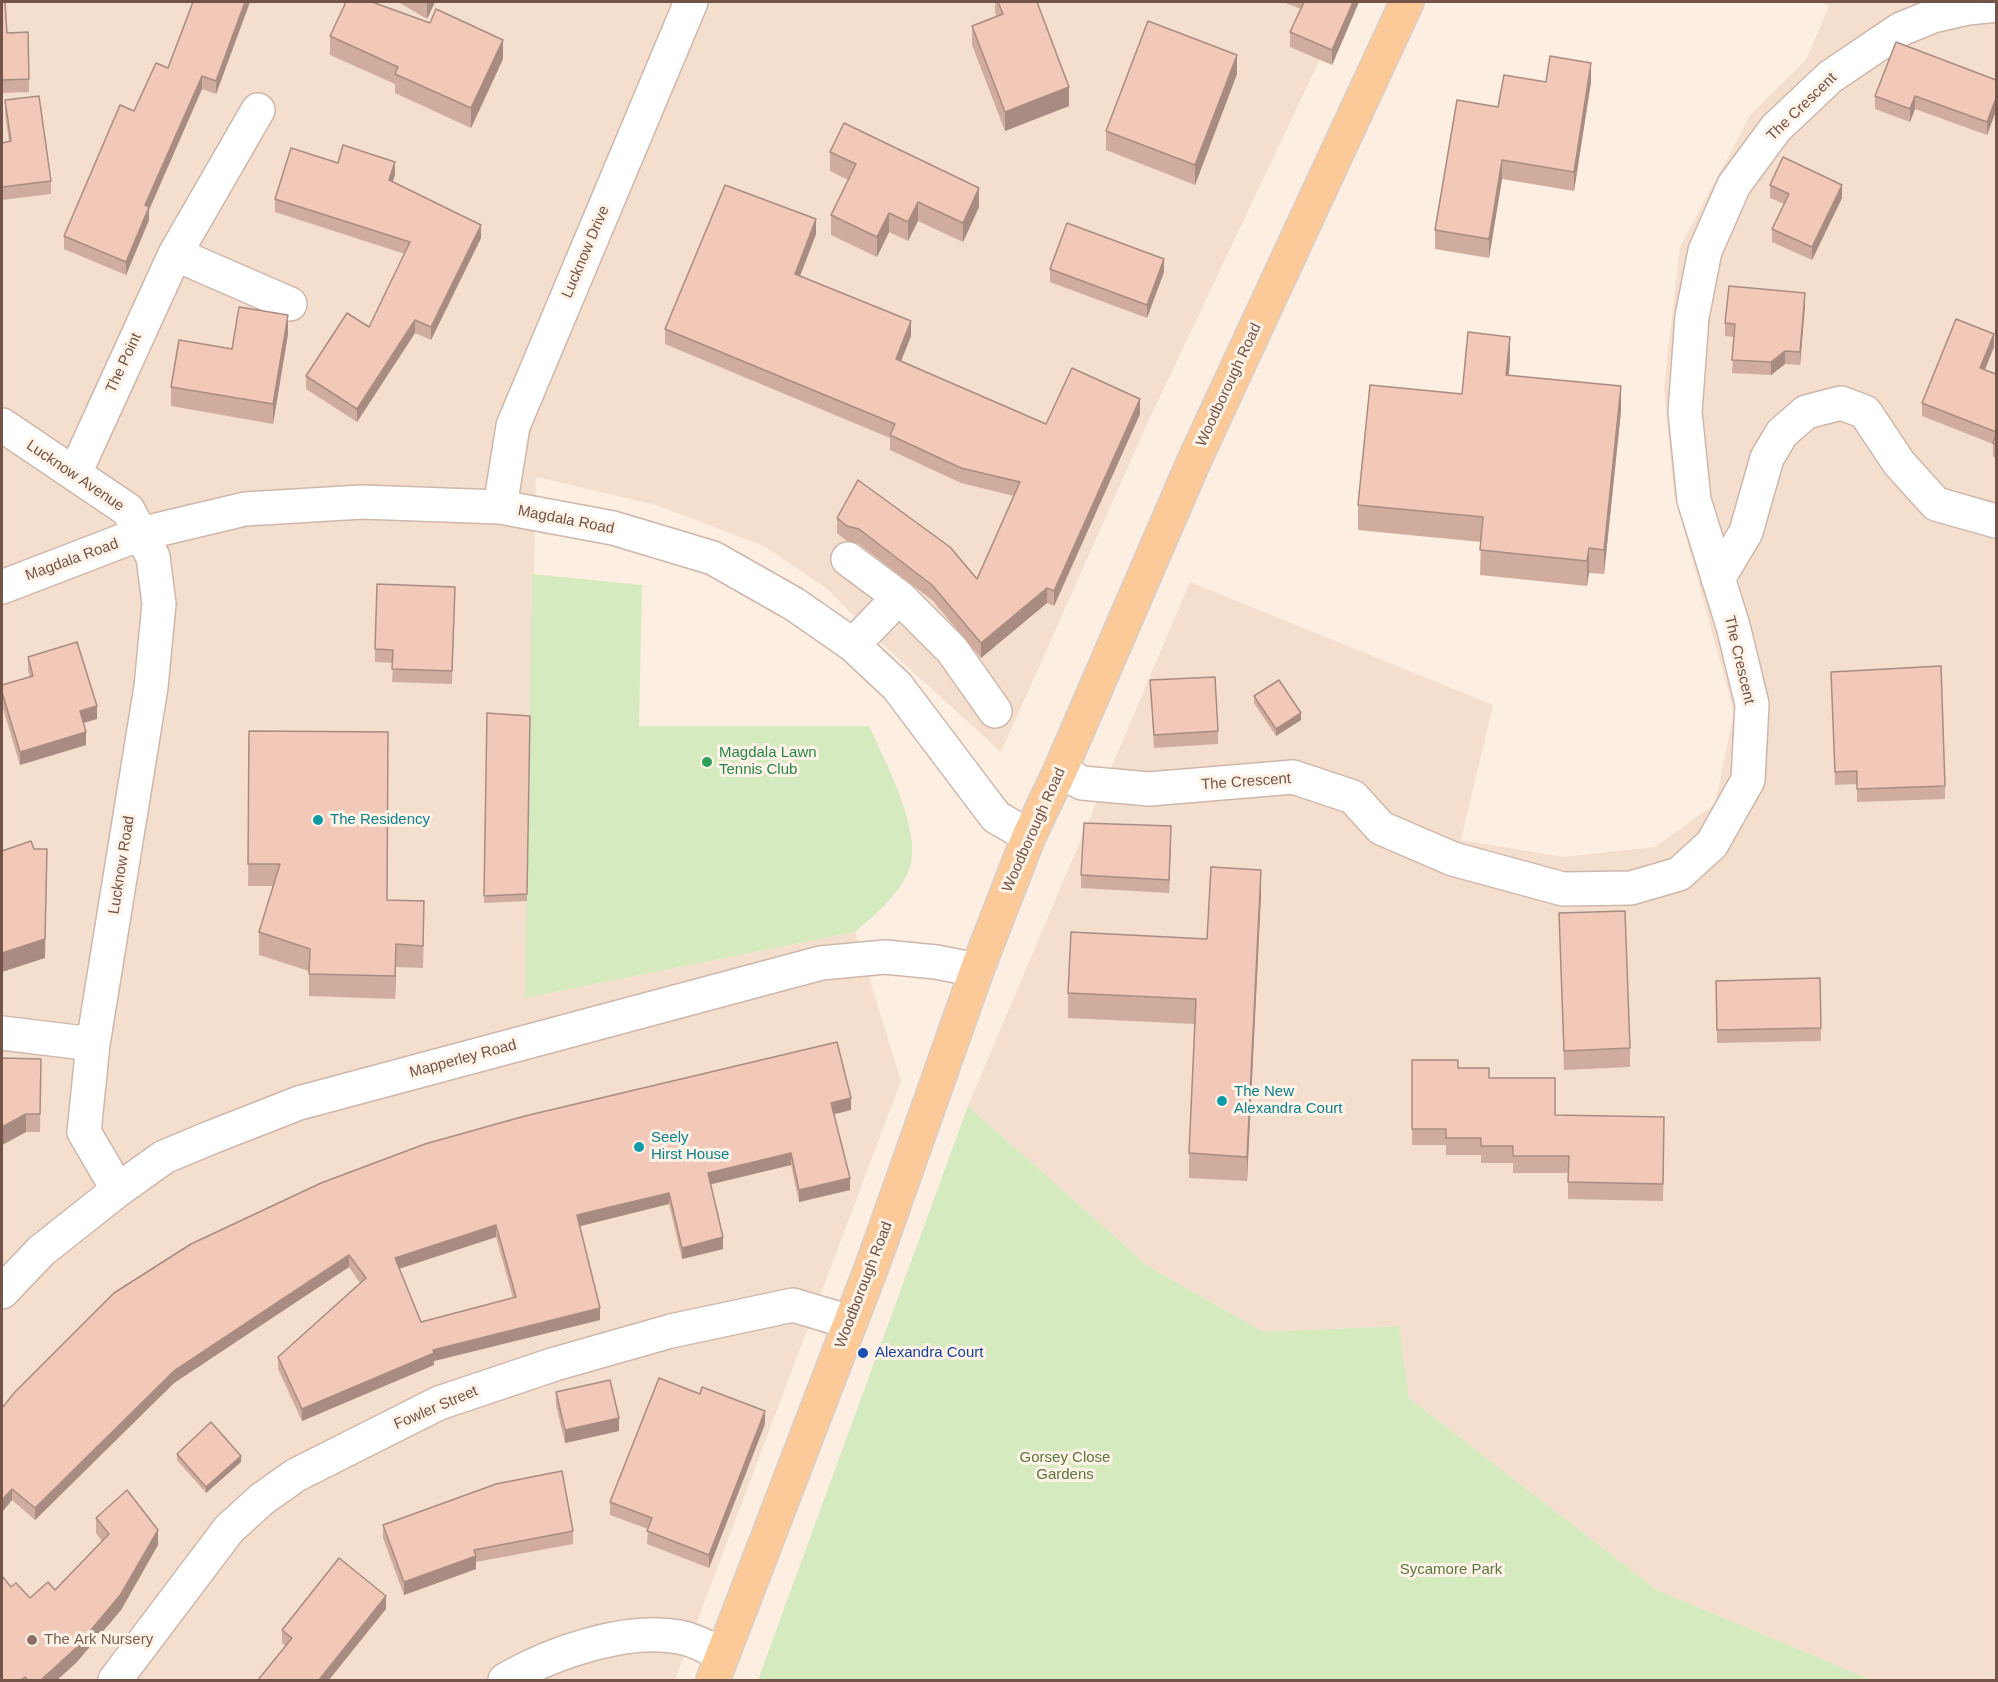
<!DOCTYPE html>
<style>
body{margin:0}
#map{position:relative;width:1998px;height:1682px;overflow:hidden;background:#fceee1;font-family:Arial,sans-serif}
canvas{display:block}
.frame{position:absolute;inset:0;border:3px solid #735248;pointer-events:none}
</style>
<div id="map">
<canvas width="1998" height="1682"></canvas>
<div class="frame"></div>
</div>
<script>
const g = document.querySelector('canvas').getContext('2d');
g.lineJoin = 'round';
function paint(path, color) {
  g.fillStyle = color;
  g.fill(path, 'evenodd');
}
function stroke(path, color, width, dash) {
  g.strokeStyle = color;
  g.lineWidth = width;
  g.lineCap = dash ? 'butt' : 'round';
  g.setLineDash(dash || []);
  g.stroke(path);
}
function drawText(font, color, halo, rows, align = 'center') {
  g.font = font + ' Arial,sans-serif';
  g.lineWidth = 6;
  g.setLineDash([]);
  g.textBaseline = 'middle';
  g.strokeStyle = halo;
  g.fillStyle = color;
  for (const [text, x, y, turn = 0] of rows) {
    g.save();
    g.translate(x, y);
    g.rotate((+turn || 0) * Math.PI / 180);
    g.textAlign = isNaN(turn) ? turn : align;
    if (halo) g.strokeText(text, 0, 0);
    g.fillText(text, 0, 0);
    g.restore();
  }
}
paint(new Path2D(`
 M 2,2 L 1347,2 L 1148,422 L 1001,752 L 878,640 L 826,588 L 764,546 L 656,505 L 536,477 L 525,998 L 855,932 L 901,1081 L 675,1680 L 2,1680 Z
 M 1821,2 L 1996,2 L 1996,1680 L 1872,1680 L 1657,1590 L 1409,1398 L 1399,1326 L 1264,1332 L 1149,1267 L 968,1106 L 1190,582 L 1493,705 L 1461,840 L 1563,857 L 1655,847 L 1715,804 L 1734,712 L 1674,494 L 1664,387 L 1680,247 L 1751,114 L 1806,60 L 1829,6 Z`), '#f4dfcf');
paint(new Path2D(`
 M 532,574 L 642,585 L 639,726 L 869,726 C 884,759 924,834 909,870 C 898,896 876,914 855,932 L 525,998 Z
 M 968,1106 L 1149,1267 L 1264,1332 L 1399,1326 L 1409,1398 L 1657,1590 L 1872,1680 L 758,1680 Z`), '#d6eac0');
const minor = new Path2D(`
 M 175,254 L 290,304
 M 2,425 L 128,510 L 153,557 L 159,604 L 151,687 L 93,1044 L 84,1132 L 118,1190
 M 75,473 L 175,254 L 258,110
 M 500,507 L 513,426 L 691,2
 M 848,559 L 899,597 L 952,650 L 995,711
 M 1718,579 L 1746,532 L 1767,458 L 1782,433 L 1806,412 L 1841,403 L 1865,412 L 1899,463 L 1936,504 L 1996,521
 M 2,587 L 140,534 L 245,509 L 362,502 L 500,507 L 613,528 L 713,558 L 794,604 L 853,645 L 897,686 L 996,817 L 1029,836
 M 853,645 L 899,597
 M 1060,771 L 1082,783 L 1149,789 L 1293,777 L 1353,797 L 1381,828 L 1453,859 L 1563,889 L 1631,888 L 1679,874 L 1712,844 L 1748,780 L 1752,704 L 1733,626 L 1694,500 L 1685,412 L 1692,317 L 1705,251 L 1734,185 L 1776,128 L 1830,77 L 1901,29 L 1933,16 L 1968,8 L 1996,5
 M 2,1033 L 93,1044
 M 2,1292 L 41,1251 L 118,1190 L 164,1157 L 212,1137 L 299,1103 L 821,963 L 885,957 L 936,962 L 977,970
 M 115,1680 L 229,1529 L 262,1499 L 296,1475 L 439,1403 L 555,1364 L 671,1331 L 793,1305 L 850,1322
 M 505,1680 C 551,1653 626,1627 679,1637 C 694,1639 709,1649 723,1654`);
const major = new Path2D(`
 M 713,1680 L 874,1261 L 977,970 L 1029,836 L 1060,771 L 1194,461 L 1407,2`);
stroke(minor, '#cfb6ab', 36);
stroke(major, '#d8cfcc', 36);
stroke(minor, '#fff', 33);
stroke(major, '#fcc998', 33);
paint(new Path2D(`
 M 2,2 L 7,33 L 29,79 L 29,92 L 2,93 Z
 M 250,2 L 216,94 L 202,89 L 149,210 L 149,220 L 126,275 L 64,249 L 64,236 L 134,111 L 168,68 Z
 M 398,2 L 435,2 L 427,19 Z
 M 995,2 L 1037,2 L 1069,106 L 1005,131 L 972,45 L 972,26 L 996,16 L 995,12 Z
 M 1283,2 L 1359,2 L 1332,65 L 1290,47 L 1290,32 L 1301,9 Z
 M 330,36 L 503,59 L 471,128 L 395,93 L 395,84 L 330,55 Z
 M 1237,74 L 1195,185 L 1106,150 L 1106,131 Z
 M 1996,80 L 1996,111 L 1987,135 L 1915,109 L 1910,122 L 1875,109 L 1875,96 Z
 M 1546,82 L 1591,82 L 1574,191 L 1502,179 L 1489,258 L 1435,249 L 1435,230 L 1498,107 Z
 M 5,100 L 51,181 L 51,194 L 2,200 L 2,143 L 9,142 L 5,113 Z
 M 830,152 L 979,207 L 963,242 L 918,221 L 908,241 L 889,232 L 877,257 L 831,235 L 831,215 L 848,180 L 830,171 Z
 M 338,163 L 395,175 L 392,182 L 481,238 L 431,340 L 415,333 L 357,422 L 306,389 L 306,376 L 369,327 L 405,254 L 275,212 L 275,199 Z
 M 1770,185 L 1842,198 L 1812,260 L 1772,242 L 1772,229 L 1784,204 L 1770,198 Z
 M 816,234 L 800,276 L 911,336 L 901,361 L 1046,424 L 1140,414 L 1054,606 L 1047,603 L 981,658 L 932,600 L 859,544 L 847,541 L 837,533 L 837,518 L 977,579 L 1014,496 L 961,483 L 890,450 L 890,438 L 665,344 L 665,329 Z
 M 1050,269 L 1164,272 L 1147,318 L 1050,282 Z
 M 1805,306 L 1800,365 L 1785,364 L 1771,375 L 1732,373 L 1734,337 L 1725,336 L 1725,323 Z
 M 288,334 L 273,424 L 171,406 L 171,387 L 232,349 Z
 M 1994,347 L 1985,370 L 1996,374 L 1996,458 L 1993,456 L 1993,444 L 1922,416 L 1922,403 Z
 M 1510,361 L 1509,375 L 1621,411 L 1604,574 L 1589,573 L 1587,586 L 1480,575 L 1481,542 L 1358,530 L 1358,505 L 1462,394 Z
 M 455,600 L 452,684 L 392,682 L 393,663 L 375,662 L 375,649 Z
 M 28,657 L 97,719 L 83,723 L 86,745 L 20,765 L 2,705 L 2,685 L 30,677 L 28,670 Z
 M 1831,672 L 1945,786 L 1945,799 L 1857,802 L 1857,784 L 1835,785 Z
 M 1150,680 L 1218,731 L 1218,744 L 1154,748 Z
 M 1254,696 L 1301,720 L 1276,736 L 1254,703 Z
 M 487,713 L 530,716 L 527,901 L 484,903 Z
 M 249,731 L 387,900 L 424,923 L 423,968 L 396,967 L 395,999 L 309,996 L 309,971 L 259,955 L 259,932 L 273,886 L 248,886 Z
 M 1171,840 L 1169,893 L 1081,888 L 1081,875 Z
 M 1261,895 L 1247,1181 L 1189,1178 L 1189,1153 L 1195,1024 L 1068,1018 L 1068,993 L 1207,939 Z
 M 1559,913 L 1630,1048 L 1630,1067 L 1564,1070 Z
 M 1820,978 L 1821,1041 L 1717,1043 L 1716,981 Z
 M 1412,1060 L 1489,1078 L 1555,1115 L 1664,1134 L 1663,1201 L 1568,1199 L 1568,1173 L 1513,1173 L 1513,1163 L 1481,1163 L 1481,1155 L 1446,1155 L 1446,1145 L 1412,1145 Z
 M 41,1077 L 40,1132 L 26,1132 L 2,1145 Z
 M 851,1110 L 834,1114 L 850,1190 L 799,1202 L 791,1165 L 711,1184 L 723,1249 L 682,1259 L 669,1204 L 579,1226 L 600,1320 L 434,1361 L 434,1365 L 302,1421 L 278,1369 L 278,1357 L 360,1283 L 349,1267 L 174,1383 L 35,1520 L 12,1500 L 3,1511 L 2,1510 L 2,1408 L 191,1244 ZM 496,1237 L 513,1298 L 421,1322 L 399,1269 Z
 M 556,1392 L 619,1431 L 565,1443 L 556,1405 Z
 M 765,1424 L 709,1568 L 647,1544 L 648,1529 L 610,1515 L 610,1502 Z
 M 177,1454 L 241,1462 L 206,1493 L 177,1460 Z
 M 96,1518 L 158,1545 L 121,1610 L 76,1663 L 57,1680 L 2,1680 L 11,1587 L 30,1598 L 55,1590 L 102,1541 L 96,1533 Z
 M 383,1525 L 573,1531 L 573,1544 L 476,1562 L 476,1569 L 404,1595 L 383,1538 Z
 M 386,1609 L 286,1646 L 282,1643 L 282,1630 Z`), '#d0ac9e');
paint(new Path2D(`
 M 245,2 L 250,2 L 216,94 L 216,81 Z
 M 427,2 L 435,2 L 427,19 Z
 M 1353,2 L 1359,2 L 1332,65 L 1332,50 Z
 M 503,40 L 503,59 L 471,128 L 471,108 Z
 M 1237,55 L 1237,74 L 1195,185 L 1195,165 Z
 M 1591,63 L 1591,82 L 1574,191 L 1574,172 Z
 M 202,76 L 202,89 L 149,210 L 149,220 L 126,275 L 126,262 L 145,205 Z
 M 1069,87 L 1069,106 L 1005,131 L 1005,112 Z
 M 1915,96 L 1915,109 L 1910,122 L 1910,109 Z
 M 1996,98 L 1996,111 L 1987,135 L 1987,122 Z
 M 1502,160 L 1502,179 L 1489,258 L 1489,239 Z
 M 395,162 L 395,175 L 389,193 L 389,180 Z
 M 1842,185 L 1842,198 L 1812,260 L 1812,247 Z
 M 979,188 L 979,207 L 963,242 L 963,223 Z
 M 918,202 L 918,221 L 908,241 L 908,222 Z
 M 889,213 L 889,232 L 877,257 L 877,237 Z
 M 816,219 L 816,234 L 795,289 L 795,274 Z
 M 481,225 L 481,238 L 431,340 L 431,327 Z
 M 1164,259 L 1164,272 L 1147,318 L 1147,305 Z
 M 1805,293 L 1805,306 L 1800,365 L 1800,352 Z
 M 288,315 L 288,334 L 273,424 L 273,404 Z
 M 415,320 L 415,333 L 357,422 L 357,409 Z
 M 911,321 L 911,336 L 896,374 L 896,359 Z
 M 1994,334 L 1994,347 L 1980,381 L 1980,368 Z
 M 1510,337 L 1510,361 L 1506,399 L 1506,375 Z
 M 1785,351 L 1785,364 L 1771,375 L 1771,362 Z
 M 1621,386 L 1621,411 L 1604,574 L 1604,550 Z
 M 1140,399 L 1140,414 L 1054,606 L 1054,591 Z
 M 1589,548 L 1589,573 L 1587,586 L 1587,561 Z
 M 1047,588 L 1047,603 L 981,658 L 981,643 Z
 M 97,706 L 97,719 L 80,724 L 80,711 Z
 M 1301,713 L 1301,720 L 1276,736 L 1276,729 Z
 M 86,732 L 86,745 L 20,765 L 20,752 Z
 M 1171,826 L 1171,840 L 1169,893 L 1169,880 Z
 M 47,849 L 45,958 L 2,972 L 2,953 Z
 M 1261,870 L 1261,895 L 1247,1181 L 1247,1157 Z
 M 396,944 L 396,967 L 395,999 L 395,976 Z
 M 851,1098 L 851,1110 L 831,1115 L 831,1103 Z
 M 26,1114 L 26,1132 L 2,1145 L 2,1127 Z
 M 791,1153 L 791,1165 L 708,1185 L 708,1173 Z
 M 850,1178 L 850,1190 L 799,1202 L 799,1190 Z
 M 669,1193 L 669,1204 L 577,1227 L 577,1215 Z
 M 496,1225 L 496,1237 L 395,1270 L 395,1258 Z
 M 723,1237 L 723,1249 L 682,1259 L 682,1248 Z
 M 349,1255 L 349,1267 L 174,1383 L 35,1520 L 35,1508 L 174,1371 Z
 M 600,1308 L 600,1320 L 434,1361 L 434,1365 L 302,1421 L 302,1409 L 433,1350 Z
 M 765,1411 L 765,1424 L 709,1568 L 709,1555 Z
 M 619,1418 L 619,1431 L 565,1443 L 565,1430 Z
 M 241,1456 L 241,1462 L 206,1493 L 206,1487 Z
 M 12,1489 L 12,1500 L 3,1511 L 3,1499 Z
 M 158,1530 L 158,1545 L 121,1610 L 76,1663 L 57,1680 L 41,1680 Z
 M 476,1556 L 476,1569 L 404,1595 L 404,1582 Z
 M 386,1596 L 386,1609 L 329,1680 L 319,1680 Z`), '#a98c81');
const building = new Path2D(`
 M 2,2 L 5,2 L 7,33 L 28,32 L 29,79 L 2,80 Z
 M 193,2 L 245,2 L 216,81 L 202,76 L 145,205 L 149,207 L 126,262 L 64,236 L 120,105 L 134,111 L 156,63 L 168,68 Z
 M 346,2 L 372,2 L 430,23 L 436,9 L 503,40 L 471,108 L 395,74 L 398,67 L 330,36 Z
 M 998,2 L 1037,2 L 1069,87 L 1005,112 L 972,26 L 1003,14 Z
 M 1304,2 L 1353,2 L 1332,50 L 1290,32 Z
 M 1148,21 L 1237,55 L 1195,165 L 1106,131 Z
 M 1896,42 L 1996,80 L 1996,98 L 1987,122 L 1915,96 L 1910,109 L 1875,96 Z
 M 1550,56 L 1591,63 L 1574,172 L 1502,160 L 1489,239 L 1435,230 L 1457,100 L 1498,107 L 1504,75 L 1546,82 Z
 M 39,96 L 51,181 L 2,187 L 2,143 L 11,141 L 5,100 Z
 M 844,123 L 979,188 L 963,223 L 918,202 L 908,222 L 889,213 L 877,237 L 831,215 L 856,164 L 830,152 Z
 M 343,145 L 395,162 L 389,180 L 481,225 L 431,327 L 415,320 L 357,409 L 306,376 L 347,313 L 369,327 L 410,242 L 275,199 L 291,148 L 338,163 Z
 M 1783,157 L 1842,185 L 1812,247 L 1772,229 L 1789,194 L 1770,185 Z
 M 725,185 L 816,219 L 795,274 L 911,321 L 896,359 L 1046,424 L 1072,368 L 1140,399 L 1054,591 L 1047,588 L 981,643 L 932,585 L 859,529 L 847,526 L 837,518 L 858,480 L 950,547 L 977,579 L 1020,482 L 961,468 L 890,435 L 895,424 L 665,329 Z
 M 1067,223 L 1164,259 L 1147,305 L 1050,269 Z
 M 1729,286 L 1805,293 L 1800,352 L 1785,351 L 1771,362 L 1732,360 L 1735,324 L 1725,323 Z
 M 239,307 L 288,315 L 273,404 L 171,387 L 179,340 L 232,349 Z
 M 1956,319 L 1994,334 L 1980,368 L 1996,374 L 1996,432 L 1922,403 Z
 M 1468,332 L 1510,337 L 1506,375 L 1621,386 L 1604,550 L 1589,548 L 1587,561 L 1480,550 L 1483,517 L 1358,505 L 1370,385 L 1462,394 Z
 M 1996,434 L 1996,445 L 1993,443 Z
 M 377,584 L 455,587 L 452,671 L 392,669 L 393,650 L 375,649 Z
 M 77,642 L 97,706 L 80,711 L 86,732 L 20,752 L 2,692 L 2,685 L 33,676 L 28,657 Z
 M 1941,666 L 1945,786 L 1857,789 L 1857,771 L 1835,772 L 1831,672 Z
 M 1215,677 L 1218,731 L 1154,735 L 1150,680 Z
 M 1279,680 L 1301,713 L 1276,729 L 1254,696 Z
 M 487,713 L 530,716 L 527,894 L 484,896 Z
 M 249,731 L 388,732 L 387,900 L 424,901 L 423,946 L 396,944 L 395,976 L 309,974 L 310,949 L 259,932 L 280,864 L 248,864 Z
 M 1084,823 L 1171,826 L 1169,880 L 1081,875 Z
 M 31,841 L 34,849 L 47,849 L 45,939 L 2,953 L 2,851 Z
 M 1211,867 L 1261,870 L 1247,1157 L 1189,1153 L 1196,999 L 1068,993 L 1071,932 L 1207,939 Z
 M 1625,911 L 1630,1048 L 1564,1051 L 1559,913 Z
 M 1820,978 L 1821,1028 L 1717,1030 L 1716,981 Z
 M 837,1042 L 851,1098 L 831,1103 L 850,1178 L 799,1190 L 791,1153 L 708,1173 L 723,1237 L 682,1248 L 669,1193 L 577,1215 L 600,1308 L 433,1350 L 434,1353 L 302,1409 L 278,1357 L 366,1278 L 349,1255 L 174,1371 L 35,1508 L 12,1489 L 3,1499 L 2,1498 L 2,1408 L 14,1393 L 114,1293 L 191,1244 L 321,1183 L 425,1144 L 525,1116 ZM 496,1225 L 516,1297 L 421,1322 L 395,1258 Z
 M 2,1058 L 41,1059 L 40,1114 L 26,1114 L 2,1127 Z
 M 1412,1060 L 1458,1060 L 1458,1068 L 1489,1068 L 1489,1078 L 1555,1078 L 1555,1115 L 1664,1117 L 1663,1184 L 1568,1182 L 1569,1156 L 1513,1156 L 1513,1146 L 1481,1146 L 1481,1138 L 1446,1138 L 1446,1129 L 1412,1129 Z
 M 659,1378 L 700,1394 L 702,1387 L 765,1411 L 709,1555 L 647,1531 L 652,1518 L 610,1502 Z
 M 610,1380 L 619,1418 L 565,1430 L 556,1392 Z
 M 211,1422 L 241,1456 L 206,1487 L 177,1454 Z
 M 562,1471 L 573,1531 L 474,1550 L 476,1556 L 404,1582 L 383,1525 L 496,1484 Z
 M 127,1490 L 158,1530 L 121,1594 L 76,1648 L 41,1680 L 28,1680 L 25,1677 L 21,1680 L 2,1680 L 2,1576 L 11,1587 L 16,1583 L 30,1598 L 48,1582 L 55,1590 L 109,1534 L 96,1518 Z
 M 339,1558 L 386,1596 L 319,1680 L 258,1680 L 292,1638 L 282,1630 Z`);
paint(building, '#f2c8b8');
stroke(building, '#a98c81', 1.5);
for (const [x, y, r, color] of [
 [707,762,6,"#2e9e5b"],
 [318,820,6,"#0f9aa8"],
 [1222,1101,6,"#0f9aa8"],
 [639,1147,6,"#0f9aa8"],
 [863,1353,6,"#1a4fb4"],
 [32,1640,6,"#8d6e63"]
]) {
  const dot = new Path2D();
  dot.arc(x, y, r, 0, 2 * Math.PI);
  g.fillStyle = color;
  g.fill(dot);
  stroke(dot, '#fff2e7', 2);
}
drawText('15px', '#735248', '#fff2e7', [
 ["The Crescent",1802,107,-44],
 ["Lucknow Drive",586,252,-67],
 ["The Point",124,363,-65],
 ["Woodborough Road",1229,385,-65],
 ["Lucknow Avenue",75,476,34],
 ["Magdala Road",566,520,11],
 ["Magdala Road",72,560,-20],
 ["The Crescent",1739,660,77],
 ["The Crescent",1246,782,-4],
 ["Woodborough Road",1034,830,-66],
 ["Lucknow Road",122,865,-81],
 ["Mapperley Road",463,1059,-15],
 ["Woodborough Road",864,1285,-69],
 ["Fowler Street",436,1408,-23]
]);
drawText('15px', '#27864d', '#fff2e7', [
 ["Magdala Lawn",719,753],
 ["Tennis Club",719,770]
], 'left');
drawText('15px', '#0d838f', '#fff2e7', [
 ["The Residency",330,820],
 ["The New",1234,1092],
 ["Alexandra Court",1234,1109],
 ["Seely",651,1138],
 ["Hirst House",651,1155]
], 'left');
drawText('15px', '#164399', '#fff2e7', [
 ["Alexandra Court",875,1353]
], 'left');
drawText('15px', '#597940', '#fff2e7', [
 ["Gorsey Close",1065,1458],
 ["Gardens",1065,1475],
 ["Sycamore Park",1451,1570]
]);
drawText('15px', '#785e54', '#fff2e7', [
 ["The Ark Nursery",44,1640]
], 'left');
</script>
